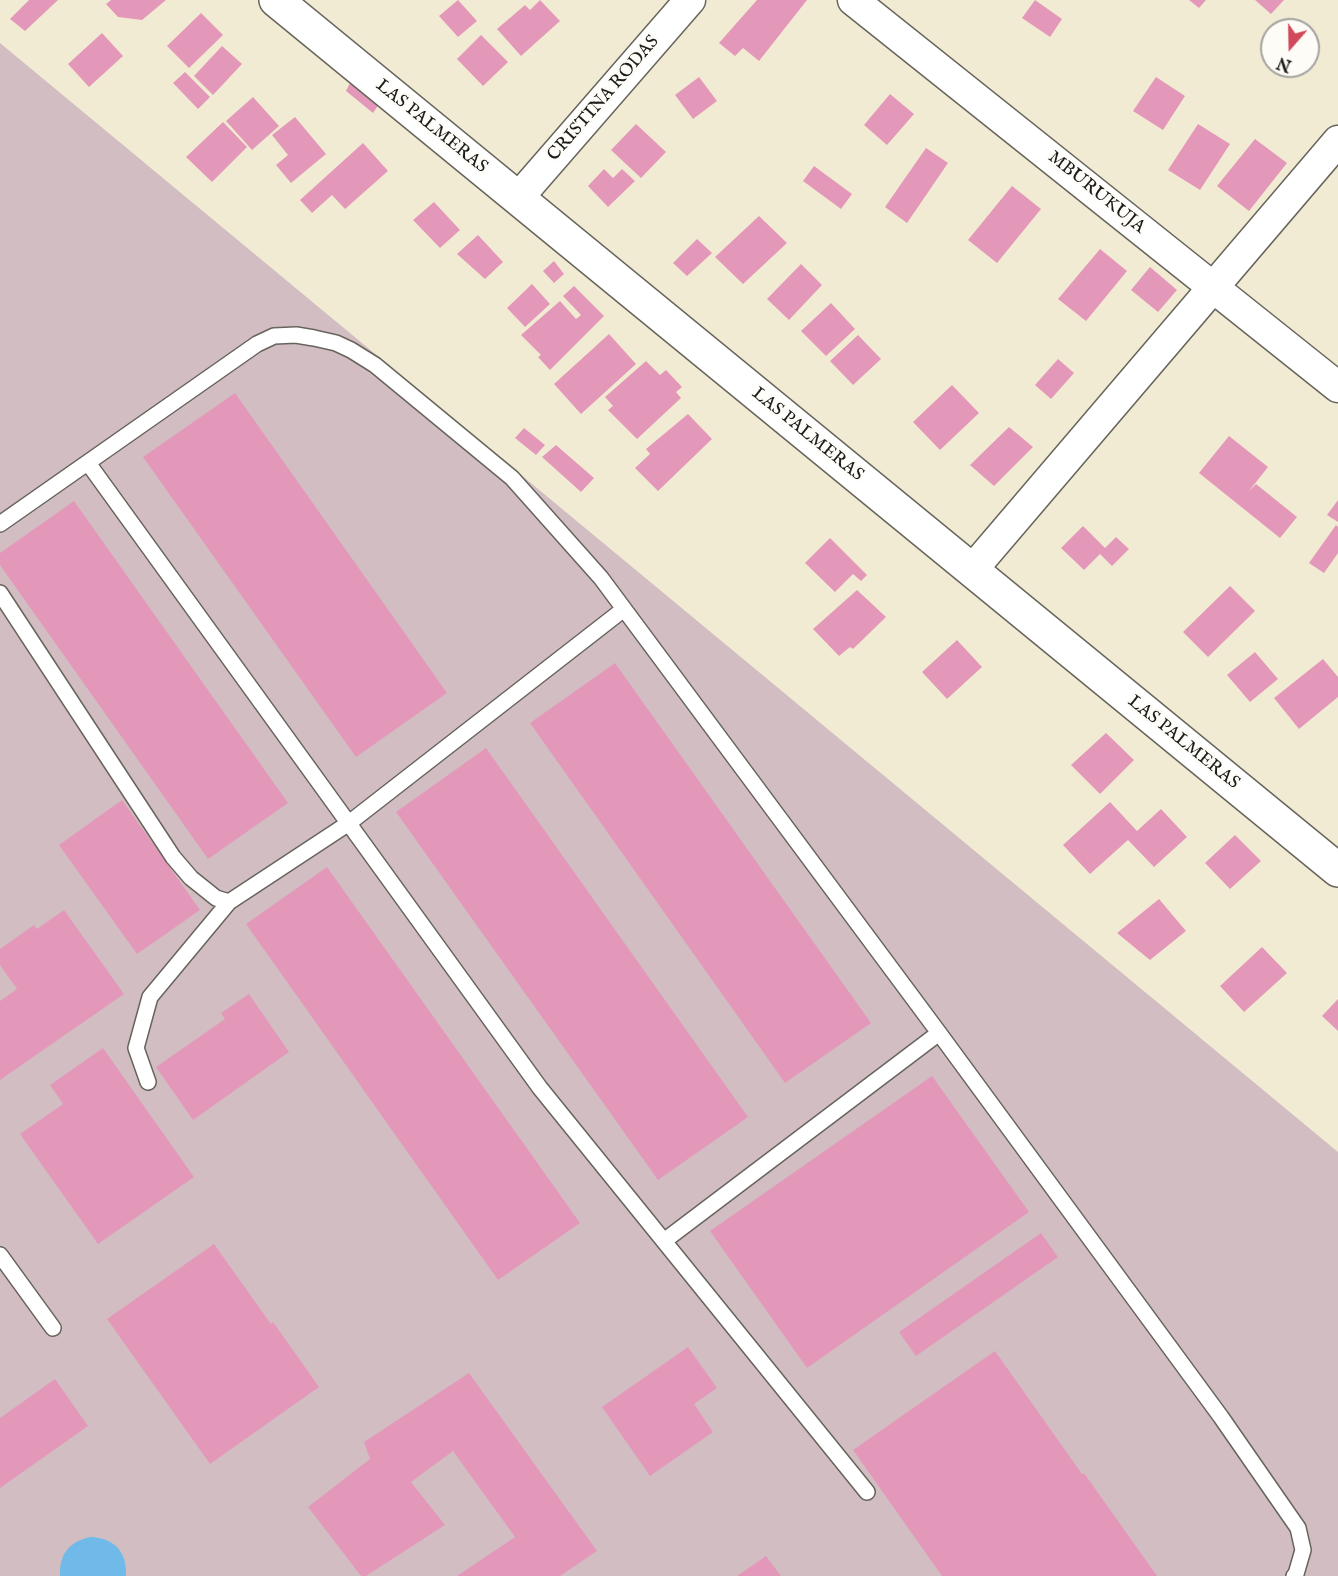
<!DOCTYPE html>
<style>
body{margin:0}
#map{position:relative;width:1338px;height:1576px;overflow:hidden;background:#f2ebd3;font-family:"IM FELL English",serif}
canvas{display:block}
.north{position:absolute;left:1260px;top:18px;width:60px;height:60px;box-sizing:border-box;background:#fdfcf7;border:2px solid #a3a29f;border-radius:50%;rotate:200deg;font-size:16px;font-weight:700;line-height:24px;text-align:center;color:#1c1c1c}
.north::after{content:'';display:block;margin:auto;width:21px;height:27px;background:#d1495b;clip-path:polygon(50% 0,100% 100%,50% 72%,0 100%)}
</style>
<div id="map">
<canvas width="1338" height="1576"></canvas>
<div class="north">N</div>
</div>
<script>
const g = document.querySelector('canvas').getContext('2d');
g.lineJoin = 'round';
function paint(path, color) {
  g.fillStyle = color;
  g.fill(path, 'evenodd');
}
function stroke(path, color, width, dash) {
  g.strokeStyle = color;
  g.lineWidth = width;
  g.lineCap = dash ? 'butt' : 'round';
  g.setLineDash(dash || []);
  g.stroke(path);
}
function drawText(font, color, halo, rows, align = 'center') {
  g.font = font + ' "IM FELL English",serif';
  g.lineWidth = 5;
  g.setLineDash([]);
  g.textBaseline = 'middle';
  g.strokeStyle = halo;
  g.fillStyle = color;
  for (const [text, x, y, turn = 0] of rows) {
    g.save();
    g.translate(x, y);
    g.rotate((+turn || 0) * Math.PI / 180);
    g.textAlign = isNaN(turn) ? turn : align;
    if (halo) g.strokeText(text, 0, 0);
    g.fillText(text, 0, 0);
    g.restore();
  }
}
paint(new Path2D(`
 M 0,43 L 1338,1152 L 1338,1576 L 0,1576 Z`), '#d2bec2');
paint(new Path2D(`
 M 90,1537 C 114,1538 127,1551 126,1576 L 60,1576 C 59,1554 69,1542 90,1537 Z`), '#6fbae8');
paint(new Path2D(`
 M 29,0 L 58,0 L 25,31 L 10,19 Z
 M 111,0 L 166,0 L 142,20 L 118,17 L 106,4 Z
 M 458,0 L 477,21 L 458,37 L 439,16 Z
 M 540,0 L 560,21 L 521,56 L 497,29 L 525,5 L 530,10 Z
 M 757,0 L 807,0 L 759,61 L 743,48 L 735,56 L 719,43 Z
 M 1035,0 L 1062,19 L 1050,37 L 1022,18 Z
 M 1189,0 L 1206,0 L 1199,8 Z
 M 1255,0 L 1284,0 L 1271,14 Z
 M 201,13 L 223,35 L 189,68 L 167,46 Z
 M 102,33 L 123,56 L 89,87 L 68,64 Z
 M 481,35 L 508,62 L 483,86 L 457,59 Z
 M 222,46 L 242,64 L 213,95 L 194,76 Z
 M 185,72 L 210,97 L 198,109 L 173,83 Z
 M 353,77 L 381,101 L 373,113 L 346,91 Z
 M 699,77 L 717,101 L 693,119 L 675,95 Z
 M 1156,77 L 1185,96 L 1163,130 L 1133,111 Z
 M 890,94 L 914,114 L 887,145 L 864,125 Z
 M 253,97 L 279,126 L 252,150 L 226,121 Z
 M 295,117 L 326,154 L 291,183 L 276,165 L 288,155 L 272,135 Z
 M 223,122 L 247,147 L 212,182 L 186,157 Z
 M 636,124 L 666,152 L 641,178 L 611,150 Z
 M 1198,124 L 1230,144 L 1200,190 L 1168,170 Z
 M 1255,139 L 1287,163 L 1249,211 L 1217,186 Z
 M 363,143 L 388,171 L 345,209 L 332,195 L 312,213 L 300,200 Z
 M 926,148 L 948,163 L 907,223 L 885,207 Z
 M 814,166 L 852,194 L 841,209 L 803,181 Z
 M 604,169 L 613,178 L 622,169 L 635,181 L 608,207 L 588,186 Z
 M 1012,186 L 1041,209 L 997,263 L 968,240 Z
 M 434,202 L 460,230 L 440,248 L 413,220 Z
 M 759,216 L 787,243 L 743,284 L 715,257 Z
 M 478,235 L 503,262 L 485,279 L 457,254 Z
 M 697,239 L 712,253 L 687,276 L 673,263 Z
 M 1100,249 L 1127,271 L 1086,321 L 1058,299 Z
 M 554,261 L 564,274 L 554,283 L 543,271 Z
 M 801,264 L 822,285 L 789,320 L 767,299 Z
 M 1150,267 L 1177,290 L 1158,312 L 1131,290 Z
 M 532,284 L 550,304 L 525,327 L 507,308 Z
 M 574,286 L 604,316 L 550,370 L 538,357 L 541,355 L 521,335 L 560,301 L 576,319 L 581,315 L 563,296 Z
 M 831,303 L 855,329 L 826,356 L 801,331 Z
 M 609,334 L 636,364 L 581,414 L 554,384 Z
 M 858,335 L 881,359 L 853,385 L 830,361 Z
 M 1058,359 L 1074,373 L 1051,399 L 1035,385 Z
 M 646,361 L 660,375 L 666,370 L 682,387 L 676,392 L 681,398 L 637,439 L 608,410 L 613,406 L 605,397 Z
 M 952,385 L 979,413 L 940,450 L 913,422 Z
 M 235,393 L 447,693 L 356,757 L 143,457 Z
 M 688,414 L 712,439 L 658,491 L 635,468 L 650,454 L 646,449 Z
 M 1009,427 L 1033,447 L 994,486 L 970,465 Z
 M 524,428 L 545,445 L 536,455 L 515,438 Z
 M 1229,436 L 1268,467 L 1249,491 L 1256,484 L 1297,517 L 1280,538 L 1199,473 Z
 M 556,445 L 594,478 L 581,492 L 542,457 Z
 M 1338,500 L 1338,522 L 1327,515 Z
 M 74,501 L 288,803 L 208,859 L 0,565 L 0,553 Z
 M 1336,525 L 1338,527 L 1338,553 L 1324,573 L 1309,563 Z
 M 1083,526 L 1105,548 L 1116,537 L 1129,549 L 1112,566 L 1100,554 L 1084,570 L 1061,548 Z
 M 830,538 L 867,575 L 861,581 L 853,574 L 835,592 L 805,563 Z
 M 1230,586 L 1255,611 L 1208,657 L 1183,632 Z
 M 857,590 L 886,617 L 853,649 L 850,647 L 839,656 L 813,629 Z
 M 957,640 L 982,667 L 947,699 L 922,672 Z
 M 1255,652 L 1278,679 L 1250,702 L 1227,675 Z
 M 1323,659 L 1338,677 L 1338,697 L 1299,729 L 1274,698 Z
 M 615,663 L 871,1023 L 785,1083 L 530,723 Z
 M 1106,733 L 1134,760 L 1100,794 L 1071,765 Z
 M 486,748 L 748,1117 L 658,1180 L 396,812 Z
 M 122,800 L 200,910 L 137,954 L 59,845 Z
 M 1110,802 L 1137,831 L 1161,809 L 1187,837 L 1154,867 L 1128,840 L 1090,874 L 1063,845 Z
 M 1235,835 L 1261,861 L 1230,889 L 1205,863 Z
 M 327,867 L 580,1223 L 498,1280 L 246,924 Z
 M 1159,899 L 1186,931 L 1150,960 L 1117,933 Z
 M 64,910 L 124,994 L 0,1080 L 0,1001 L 17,989 L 0,965 L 0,949 L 34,925 L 37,929 Z
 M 1262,947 L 1287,973 L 1244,1012 L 1220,986 Z
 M 249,994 L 289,1052 L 193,1120 L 156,1067 L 225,1019 L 221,1013 Z
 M 1338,999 L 1338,1031 L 1322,1016 Z
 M 103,1048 L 194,1177 L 98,1244 L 20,1134 L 63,1104 L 50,1085 Z
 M 932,1076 L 1029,1212 L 807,1368 L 710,1231 Z
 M 1041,1233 L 1058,1257 L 916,1356 L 899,1332 Z
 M 214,1244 L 271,1324 L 273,1322 L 319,1387 L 210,1464 L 107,1319 Z
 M 688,1347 L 717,1388 L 694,1404 L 713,1432 L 650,1476 L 602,1407 Z
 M 995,1351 L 1082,1474 L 1084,1473 L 1157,1576 L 942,1576 L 853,1450 Z
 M 469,1373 L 597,1551 L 560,1576 L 457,1576 L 515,1537 L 453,1451 L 411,1482 L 445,1525 L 366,1576 L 361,1576 L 308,1507 L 370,1459 L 364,1442 Z
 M 55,1379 L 88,1426 L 0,1488 L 0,1418 Z
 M 766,1556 L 781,1576 L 737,1576 Z`), '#e498b9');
const lane = new Path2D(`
 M 88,463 L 540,1088 L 867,1492
 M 0,524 L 257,344 L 274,336 L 296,335 L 314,338 L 336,343 L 351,350 L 375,365 L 512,478 L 601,578 L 939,1033 L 1221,1417 L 1298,1528 L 1303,1550 L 1296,1574 L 1294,1576
 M 0,593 L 173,857 L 191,878 L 216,898 L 229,902 L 349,823 L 624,609
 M 148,1082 L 136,1048 L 150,997 L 229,902
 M 664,1241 L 939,1033
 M 0,1255 L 53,1328`);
const street = new Path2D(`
 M 853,0 L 1338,387
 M 518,198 L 690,0
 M 972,570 L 1338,141`);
const secondary = new Path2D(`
 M 276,0 L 1338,870`);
stroke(lane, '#67645c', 18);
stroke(street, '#67645c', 33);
stroke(secondary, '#67645c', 36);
stroke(lane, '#fff', 15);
stroke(street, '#fff', 30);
stroke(secondary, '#fff', 33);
drawText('18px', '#1c1c1c', '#fdfcf7', [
 ["CRISTINA RODAS",604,99,-49],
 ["LAS PALMERAS",431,127,39],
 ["MBURUKUJA",1096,193,39],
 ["LAS PALMERAS",807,435,39],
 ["LAS PALMERAS",1183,743,39]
]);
</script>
